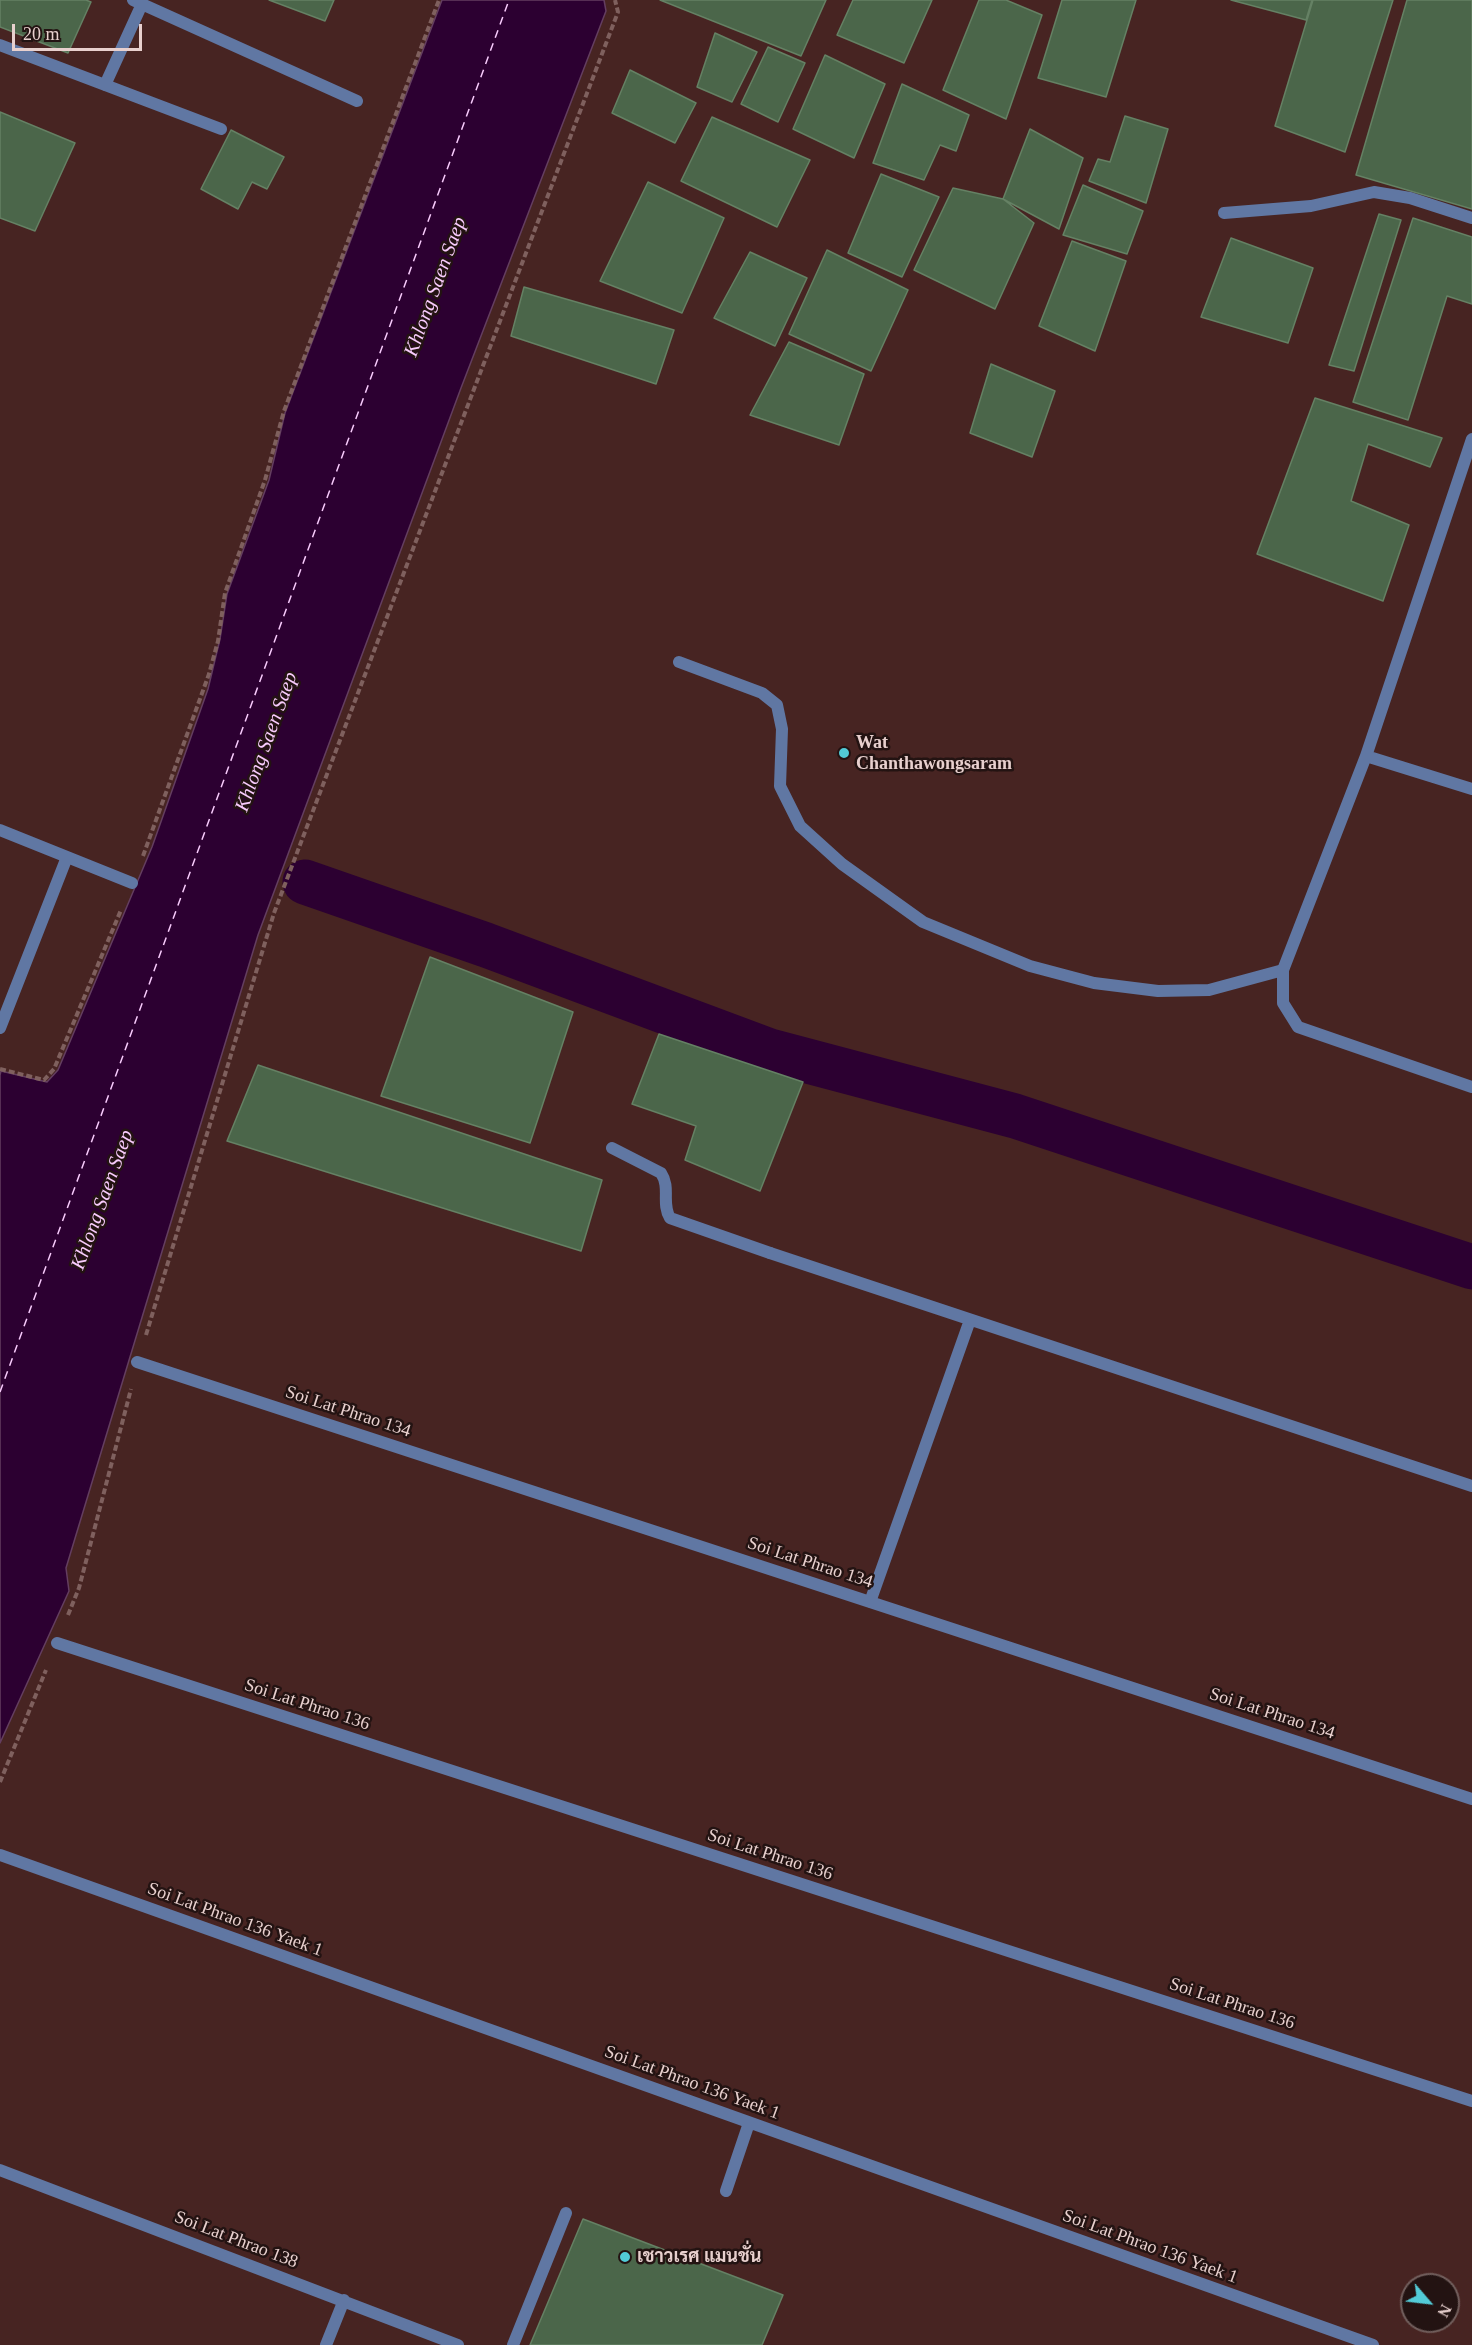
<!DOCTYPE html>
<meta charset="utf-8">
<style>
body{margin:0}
#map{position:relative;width:1472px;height:2345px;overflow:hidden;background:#472422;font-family:"Times New Roman",serif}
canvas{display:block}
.north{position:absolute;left:1400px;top:2273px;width:60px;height:60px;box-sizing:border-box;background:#231312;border:2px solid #725f5d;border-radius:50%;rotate:118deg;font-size:16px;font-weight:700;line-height:24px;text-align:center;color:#e8d0ce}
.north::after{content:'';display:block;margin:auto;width:21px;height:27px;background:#52cbd7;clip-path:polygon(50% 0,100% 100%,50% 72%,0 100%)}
.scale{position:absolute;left:12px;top:24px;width:130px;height:27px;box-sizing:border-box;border:3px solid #e8d0ce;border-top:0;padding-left:8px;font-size:18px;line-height:21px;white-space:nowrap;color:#e8d0ce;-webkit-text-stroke:4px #231312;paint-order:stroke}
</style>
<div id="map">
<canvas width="1472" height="2345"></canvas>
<div class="north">N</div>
<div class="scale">20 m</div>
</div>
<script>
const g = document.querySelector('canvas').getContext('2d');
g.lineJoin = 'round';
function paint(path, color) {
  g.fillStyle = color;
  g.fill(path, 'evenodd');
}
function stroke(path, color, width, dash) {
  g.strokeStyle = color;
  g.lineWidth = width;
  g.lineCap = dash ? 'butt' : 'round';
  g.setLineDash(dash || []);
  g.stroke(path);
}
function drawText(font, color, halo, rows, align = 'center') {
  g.font = font + ' "Times New Roman",Sarabun,serif';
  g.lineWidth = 5;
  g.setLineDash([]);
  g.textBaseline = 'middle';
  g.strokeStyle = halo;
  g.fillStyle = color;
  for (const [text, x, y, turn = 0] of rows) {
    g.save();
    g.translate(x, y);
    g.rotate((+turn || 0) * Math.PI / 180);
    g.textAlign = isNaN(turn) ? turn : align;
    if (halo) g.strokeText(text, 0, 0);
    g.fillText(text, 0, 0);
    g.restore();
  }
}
const water = new Path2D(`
 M 442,0 L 604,0 L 606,11 L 461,388 L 258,935 L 66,1568 L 69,1591 L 0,1743 L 0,1075 L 1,1071 L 47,1082 L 58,1070 L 152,847 L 208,689 L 220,639 L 227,594 L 269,480 L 285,413 Z`);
paint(water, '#2c0031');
stroke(water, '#643e60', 1.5);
stroke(new Path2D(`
 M 305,882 L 486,945 L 770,1051 L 1015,1116 L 1472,1267`), '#2c0031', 45);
stroke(new Path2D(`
 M 0,1392 L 509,0`), '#f8cbfc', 1.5, [8, 6]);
const building = new Path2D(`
 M 0,0 L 86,0 L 91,2 L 68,53 L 0,27 Z
 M 269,0 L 334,0 L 325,21 Z
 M 660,0 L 826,0 L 801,56 Z
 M 853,0 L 932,0 L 904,63 L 837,35 Z
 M 979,0 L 1006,0 L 1042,15 L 1006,119 L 943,90 Z
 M 1062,0 L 1136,0 L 1106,97 L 1038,78 Z
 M 1231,0 L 1312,0 L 1306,20 Z
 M 1313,0 L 1393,0 L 1345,152 L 1275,126 Z
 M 1407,0 L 1472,0 L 1472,209 L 1356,175 Z
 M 715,33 L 757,52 L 732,102 L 697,87 Z
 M 768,47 L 805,63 L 778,122 L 741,104 Z
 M 825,55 L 885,84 L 854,158 L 793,129 Z
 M 630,70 L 696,103 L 675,143 L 612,113 Z
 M 902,84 L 969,115 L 956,151 L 940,145 L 924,180 L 873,163 Z
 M 0,112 L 75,143 L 35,231 L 0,218 Z
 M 1125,116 L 1168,129 L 1146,203 L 1089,181 L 1098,159 L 1110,162 Z
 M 712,117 L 810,160 L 777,227 L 681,181 Z
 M 1030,129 L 1083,158 L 1059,229 L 1003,199 Z
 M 231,130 L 284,157 L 267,189 L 252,182 L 238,209 L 201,189 Z
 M 881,174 L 939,197 L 902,277 L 848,253 Z
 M 648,182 L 724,218 L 682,313 L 600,281 Z
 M 1083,185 L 1143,211 L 1127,254 L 1063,235 Z
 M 953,188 L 1003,199 L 1034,223 L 995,309 L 914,270 Z
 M 1379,214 L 1401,220 L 1354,371 L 1329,365 Z
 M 1413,218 L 1472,237 L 1472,304 L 1447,296 L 1408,420 L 1353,402 Z
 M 1231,238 L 1313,268 L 1288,343 L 1201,317 Z
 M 1072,241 L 1126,261 L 1095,351 L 1039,326 Z
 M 827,250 L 908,290 L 871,371 L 789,334 Z
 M 750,252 L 807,278 L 775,346 L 714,318 Z
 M 524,287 L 674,330 L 656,384 L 511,336 Z
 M 789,342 L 864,374 L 839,445 L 750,415 Z
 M 991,364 L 1055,391 L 1032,457 L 970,433 Z
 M 1315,398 L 1442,438 L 1430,467 L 1368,444 L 1351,501 L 1409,525 L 1383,601 L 1257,554 Z
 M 430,957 L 573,1012 L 530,1143 L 381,1096 Z
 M 659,1034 L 803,1082 L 760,1191 L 685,1160 L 696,1126 L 632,1104 Z
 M 258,1065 L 602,1180 L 581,1251 L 227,1141 Z
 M 583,2219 L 783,2295 L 762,2345 L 530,2345 Z`);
paint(building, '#4b664a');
stroke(building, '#658164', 1.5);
stroke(new Path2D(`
 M 143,856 L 209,674 L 218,641 L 225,593 L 265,480 L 284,411 L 439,0
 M 0,1069 L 44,1080 L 54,1069 L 121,910
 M 146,1335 L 274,913 L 618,12 L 615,0
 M 68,1615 L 79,1588 L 131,1389
 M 0,1782 L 46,1670`), '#7f605e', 4, [6, 3]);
stroke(new Path2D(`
 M 679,662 L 762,693 L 777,705 L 782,729 L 780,786 L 800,826 L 842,864 L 923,922 L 1030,966 L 1094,983 L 1158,991 L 1209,990 L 1283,970
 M 0,830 L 132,883
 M 0,1028 L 67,857
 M 612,1148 L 661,1173 C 671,1188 661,1203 670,1218 L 770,1253`), '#6077a3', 12);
stroke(new Path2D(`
 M 133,0 L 357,101
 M 0,45 L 221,129
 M 105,85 L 142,4
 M 1224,213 L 1311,206 L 1374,192 L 1410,198 L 1472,218
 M 1472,439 L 1366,756 L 1283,970 L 1283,1003 L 1298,1027 L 1472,1087
 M 1366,756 L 1472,789
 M 770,1253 L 1472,1486
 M 137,1362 L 1472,1799
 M 870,1602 L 970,1320
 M 57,1643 L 1472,2101
 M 0,1855 L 1373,2345
 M 0,2170 L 458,2345
 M 726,2191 L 749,2123
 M 326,2345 L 344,2300
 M 513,2345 L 566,2213`), '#6077a3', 12);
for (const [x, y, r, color] of [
 [844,753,6,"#52cbd7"],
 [625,2257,6,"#52cbd7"]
]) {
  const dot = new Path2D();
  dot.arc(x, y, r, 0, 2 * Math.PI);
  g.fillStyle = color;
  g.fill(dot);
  stroke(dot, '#231312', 2);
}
drawText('bold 18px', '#e8d0ce', '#231312', [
 ["Wat",856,743],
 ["Chanthawongsaram",856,764],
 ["เชาวเรศ แมนชั่น",637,2257]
], 'left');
drawText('18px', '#e8d0ce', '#231312', [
 ["Soi Lat Phrao 134",348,1412,18],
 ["Soi Lat Phrao 134",810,1563,18],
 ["Soi Lat Phrao 136",307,1705,18],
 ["Soi Lat Phrao 134",1272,1714,18],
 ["Soi Lat Phrao 136",770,1855,18],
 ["Soi Lat Phrao 136 Yaek 1",235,1920,20],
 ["Soi Lat Phrao 136",1232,2004,18],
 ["Soi Lat Phrao 136 Yaek 1",692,2083,20],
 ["Soi Lat Phrao 138",236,2240,21],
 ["Soi Lat Phrao 136 Yaek 1",1150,2247,20]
]);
drawText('italic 20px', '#f8cbfc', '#231312', [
 ["Khlong Saen Saep",436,287,-70],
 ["Khlong Saen Saep",267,742,-70],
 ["Khlong Saen Saep",103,1200,-70]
]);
</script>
